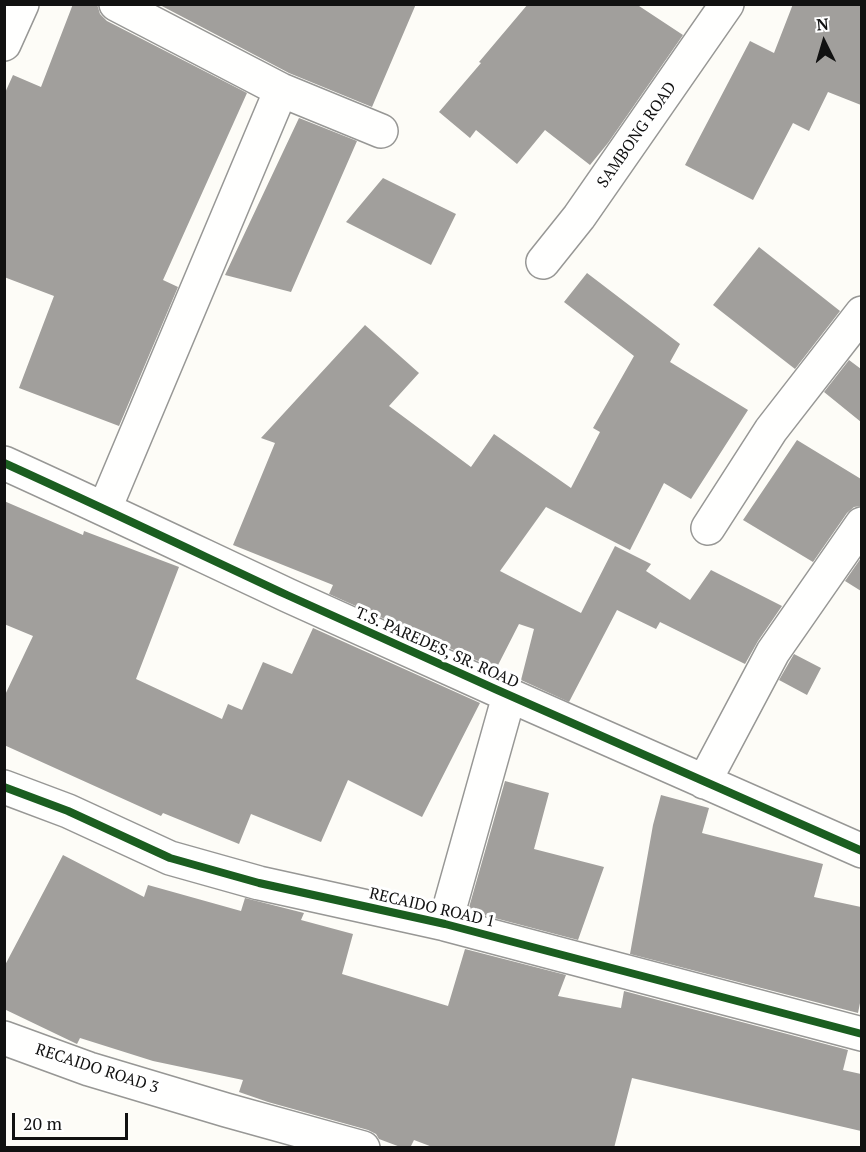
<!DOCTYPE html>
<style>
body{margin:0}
#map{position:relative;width:866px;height:1152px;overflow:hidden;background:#fdfcf7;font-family:"PT Serif",serif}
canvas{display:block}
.frame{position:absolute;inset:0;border:6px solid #111;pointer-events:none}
.north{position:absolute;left:794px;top:12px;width:60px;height:60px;-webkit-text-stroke:4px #fff;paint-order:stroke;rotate:355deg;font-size:16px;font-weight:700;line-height:24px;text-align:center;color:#111}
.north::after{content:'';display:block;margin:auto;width:21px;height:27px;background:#111;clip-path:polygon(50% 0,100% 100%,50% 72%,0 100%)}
.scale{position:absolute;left:12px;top:1113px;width:116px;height:27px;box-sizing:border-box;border:3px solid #111;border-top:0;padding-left:8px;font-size:18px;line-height:21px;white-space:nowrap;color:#111;-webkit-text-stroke:4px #fff;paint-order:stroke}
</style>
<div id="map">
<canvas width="866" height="1152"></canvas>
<div class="frame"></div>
<div class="north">N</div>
<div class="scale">20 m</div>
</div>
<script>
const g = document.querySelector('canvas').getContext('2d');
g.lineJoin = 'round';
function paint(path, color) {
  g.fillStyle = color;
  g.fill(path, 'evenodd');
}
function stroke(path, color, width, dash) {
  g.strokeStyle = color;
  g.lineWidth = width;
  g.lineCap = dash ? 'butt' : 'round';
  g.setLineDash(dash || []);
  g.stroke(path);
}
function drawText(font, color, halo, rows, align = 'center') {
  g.font = font + ' "PT Serif",serif';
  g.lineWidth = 6;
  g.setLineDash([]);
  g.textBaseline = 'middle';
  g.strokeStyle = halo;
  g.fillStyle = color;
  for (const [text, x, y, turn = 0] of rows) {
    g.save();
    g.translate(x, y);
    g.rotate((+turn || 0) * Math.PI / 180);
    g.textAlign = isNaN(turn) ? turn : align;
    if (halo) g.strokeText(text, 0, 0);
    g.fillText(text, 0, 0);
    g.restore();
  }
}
paint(new Path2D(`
 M 73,4 L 97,4 L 100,14 L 107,21 L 247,93 L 163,280 L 178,287 L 119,426 L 19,388 L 54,296 L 4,277 L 4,95 L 13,75 L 41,87 Z
 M 158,4 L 416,4 L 372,107 L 289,73 Z
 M 528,4 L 636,4 L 683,35 L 608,143 L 590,165 L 545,130 L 517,164 L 476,130 L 470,138 L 439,112 L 481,63 L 479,62 Z
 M 793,4 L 861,4 L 861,105 L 828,92 L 809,131 L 793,123 L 753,200 L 685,165 L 750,41 L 774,53 Z
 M 299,118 L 357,141 L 291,292 L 225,275 Z
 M 383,178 L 456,214 L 431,265 L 346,222 Z
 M 759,247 L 840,311 L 795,369 L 713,305 Z
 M 587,273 L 680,344 L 670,362 L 748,410 L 691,499 L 664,483 L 630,550 L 546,507 L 500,571 L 581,613 L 615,546 L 651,564 L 646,571 L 690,600 L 711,570 L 782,606 L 758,641 L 745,664 L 660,622 L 656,629 L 617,610 L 569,702 L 521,680 L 534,629 L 519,624 L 496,669 L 329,594 L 333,585 L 233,545 L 275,443 L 261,438 L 365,325 L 419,373 L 389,406 L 471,467 L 494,434 L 571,488 L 600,432 L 593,428 L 634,356 L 564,302 Z
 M 849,360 L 861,369 L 861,422 L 824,392 Z
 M 797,440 L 861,479 L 861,506 L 854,507 L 847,513 L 813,562 L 743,520 Z
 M 4,501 L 83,535 L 84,531 L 179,567 L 136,679 L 222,719 L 228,704 L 242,710 L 263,662 L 292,674 L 313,628 L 480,703 L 422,817 L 348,780 L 321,842 L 251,814 L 239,844 L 163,813 L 161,816 L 4,745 L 4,697 L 33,636 L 4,624 Z
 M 861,558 L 861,591 L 845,581 Z
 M 794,654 L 821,668 L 807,695 L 779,680 Z
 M 505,781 L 549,793 L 534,849 L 604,867 L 578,940 L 468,911 Z
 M 661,795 L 709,808 L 702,833 L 823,864 L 814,897 L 861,907 L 861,998 L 858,1013 L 630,954 L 653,825 Z
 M 63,855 L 144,897 L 148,885 L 241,911 L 245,898 L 304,913 L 301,920 L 353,934 L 342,974 L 448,1006 L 465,949 L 566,975 L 558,996 L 621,1008 L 624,991 L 848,1050 L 843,1070 L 861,1074 L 861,1131 L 632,1078 L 614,1148 L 435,1148 L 414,1140 L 410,1148 L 403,1148 L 379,1139 L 376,1134 L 368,1130 L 268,1102 L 239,1092 L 243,1080 L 153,1061 L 80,1038 L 77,1044 L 4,1009 L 4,967 Z`), '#a19f9c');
const minor = new Path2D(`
 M 116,4 L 281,90 L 381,131
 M 4,44 L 22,4
 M 543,262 L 579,217 L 727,4
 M 4,463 C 99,506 193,551 287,595 C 478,682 669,767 862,851
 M 105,508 L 281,90
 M 708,528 L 771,430 L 862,313
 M 704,782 L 773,652 L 862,524
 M 4,787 L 68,811 L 170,858 L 259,883 L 445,924 L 862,1034
 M 445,924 L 509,696
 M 4,1038 L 89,1069 L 226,1110 L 363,1148`);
stroke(minor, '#979795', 36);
stroke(minor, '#fffffe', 33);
stroke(new Path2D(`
 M 4,463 C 99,506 193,551 287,595 C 478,682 669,767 862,851
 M 4,787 L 68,811 L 170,858 L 259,883 L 445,924 L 862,1034`), '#1b5e20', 8);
drawText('16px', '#111', '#fff', [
 ["SAMBONG ROAD",637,135,-55],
 ["T.S. PAREDES, SR. ROAD",437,648,24],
 ["RECAIDO ROAD 1",432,908,13],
 ["RECAIDO ROAD 3",97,1069,18]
]);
</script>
